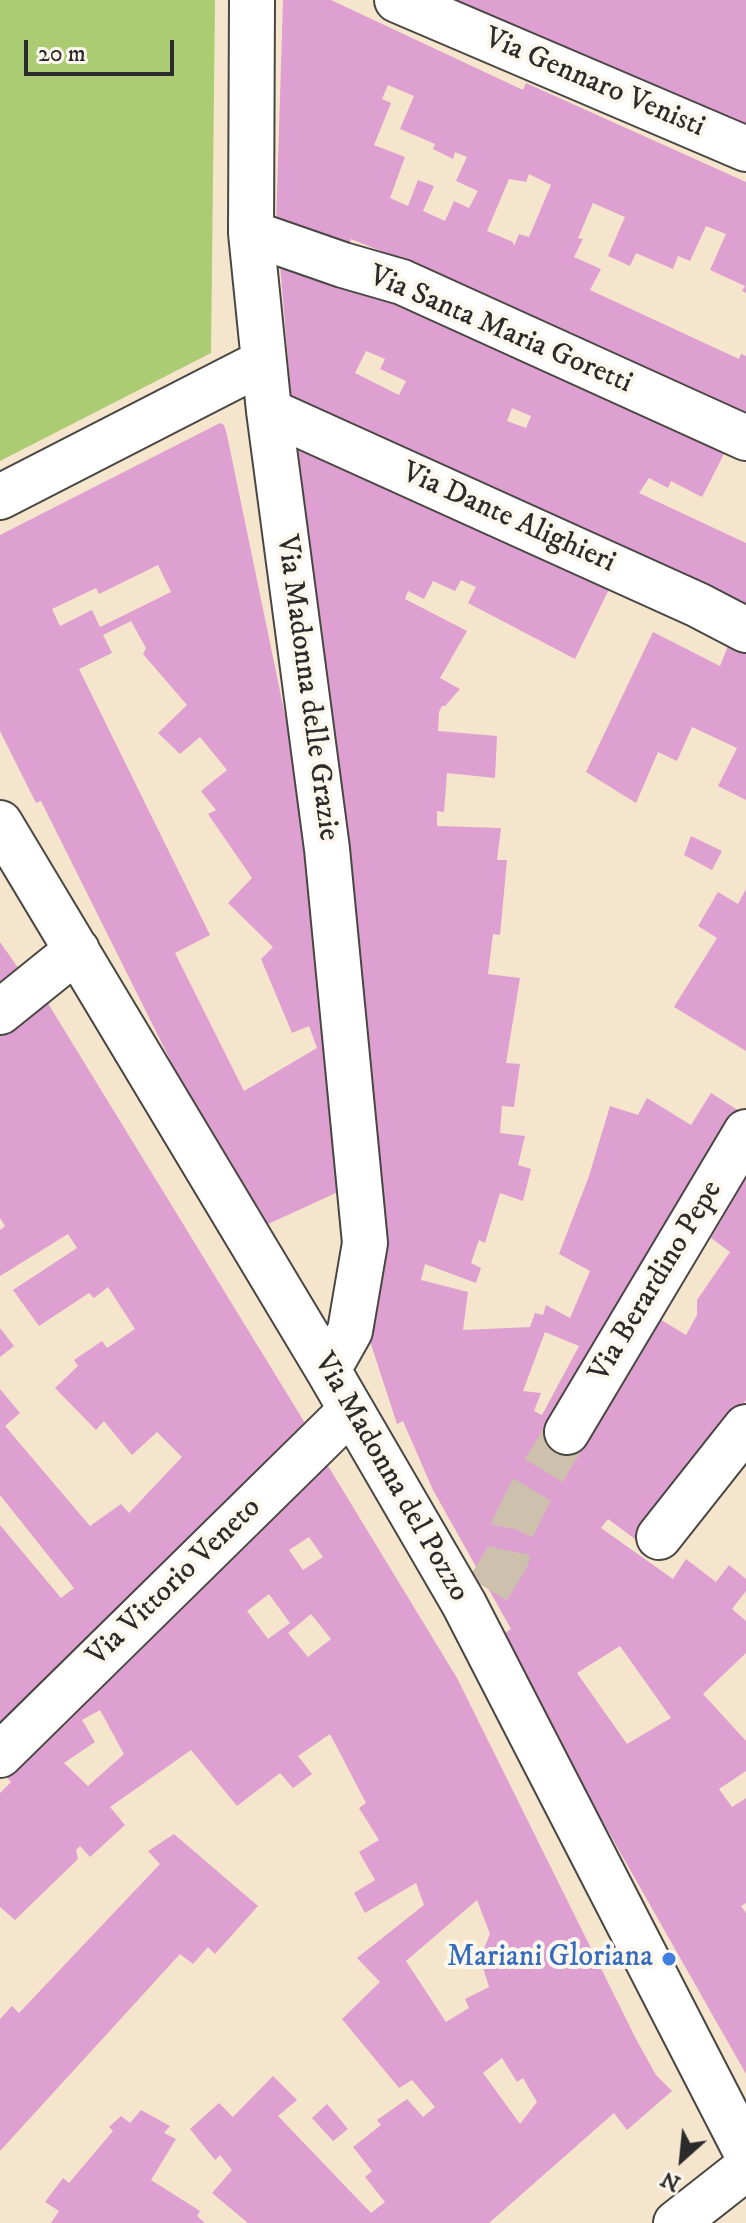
<!DOCTYPE html>
<style>
body{margin:0}
#map{position:relative;width:746px;height:2223px;overflow:hidden;background:#f5e5cd;font-family:"IM FELL DW Pica",serif}
canvas{display:block}
.north{position:absolute;left:642px;top:2119px;width:80px;height:80px;-webkit-text-stroke:6px #fbf7ec;paint-order:stroke;rotate:207deg;font-size:22px;font-weight:700;line-height:32px;text-align:center;color:#2b2b2b}
.north::after{content:'';display:block;margin:auto;width:28px;height:36px;background:#2b2b2b;clip-path:polygon(50% 0,100% 100%,50% 72%,0 100%)}
.scale{position:absolute;left:24px;top:40px;width:150px;height:36px;box-sizing:border-box;border:4px solid #2b2b2b;border-top:0;padding-left:10px;font-size:24px;line-height:28px;white-space:nowrap;color:#2b2b2b;-webkit-text-stroke:6px #fbf7ec;paint-order:stroke}
</style>
<div id="map">
<canvas width="746" height="2223"></canvas>
<div class="north">N</div>
<div class="scale">20 m</div>
</div>
<script>
const g = document.querySelector('canvas').getContext('2d');
g.lineJoin = 'round';
function paint(path, color) {
  g.fillStyle = color;
  g.fill(path, 'evenodd');
}
function stroke(path, color, width, dash) {
  g.strokeStyle = color;
  g.lineWidth = width;
  g.lineCap = dash ? 'butt' : 'round';
  g.setLineDash(dash || []);
  g.stroke(path);
}
function drawText(font, color, halo, rows, align = 'center') {
  g.font = font + ' "IM FELL DW Pica",serif';
  g.lineWidth = 8;
  g.setLineDash([]);
  g.textBaseline = 'middle';
  g.strokeStyle = halo;
  g.fillStyle = color;
  for (const [text, x, y, turn = 0] of rows) {
    g.save();
    g.translate(x, y);
    g.rotate((+turn || 0) * Math.PI / 180);
    g.textAlign = isNaN(turn) ? turn : align;
    if (halo) g.strokeText(text, 0, 0);
    g.fillText(text, 0, 0);
    g.restore();
  }
}
paint(new Path2D(`
 M 0,0 L 215,0 L 211,353 L 0,461 Z`), '#accc73');
paint(new Path2D(`
 M 283,0 L 331,0 L 523,90 L 526,83 L 746,182 L 746,293 L 742,291 L 745,286 L 710,270 L 726,234 L 706,226 L 690,261 L 678,256 L 673,269 L 636,253 L 630,266 L 608,256 L 625,217 L 593,203 L 578,238 L 583,239 L 574,257 L 601,269 L 590,290 L 739,359 L 741,354 L 746,356 L 746,423 L 643,368 L 490,296 L 454,281 L 453,284 L 423,268 L 351,239 L 346,256 L 276,226 ZM 388,85 L 414,96 L 400,129 L 435,144 L 433,149 L 453,159 L 455,152 L 467,157 L 456,181 L 478,191 L 469,208 L 454,201 L 445,221 L 423,211 L 434,186 L 418,180 L 408,206 L 390,198 L 405,157 L 374,145 L 391,103 L 382,99 ZM 529,174 L 551,185 L 529,237 L 519,234 L 514,246 L 513,242 L 487,231 L 509,179 L 526,182 Z
 M 444,0 L 746,0 L 746,131 Z
 M 279,253 L 725,452 L 702,497 L 671,481 L 668,488 L 649,478 L 639,493 L 746,543 L 746,614 L 292,407 ZM 366,351 L 385,359 L 380,369 L 406,381 L 399,395 L 355,373 ZM 512,408 L 531,416 L 526,428 L 507,421 Z
 M 220,423 L 224,425 L 227,435 L 311,841 L 349,1187 L 255,1230 L 41,801 L 36,803 L 0,731 L 0,535 ZM 158,565 L 171,592 L 100,627 L 92,610 L 60,626 L 52,609 L 96,588 L 99,594 ZM 131,621 L 146,648 L 143,654 L 187,705 L 158,733 L 180,754 L 200,737 L 227,770 L 201,791 L 216,810 L 208,814 L 252,878 L 228,903 L 273,947 L 261,959 L 292,1033 L 309,1026 L 317,1048 L 244,1091 L 175,953 L 210,935 L 79,669 L 112,653 L 103,635 Z
 M 297,436 L 613,581 L 575,659 L 468,603 L 476,587 L 461,580 L 455,591 L 433,581 L 424,599 L 408,591 L 405,599 L 467,631 L 440,678 L 460,689 L 445,706 L 442,706 L 439,712 L 438,731 L 497,736 L 495,778 L 447,773 L 444,812 L 437,811 L 437,826 L 501,828 L 497,860 L 507,860 L 500,935 L 493,934 L 488,974 L 520,978 L 506,1063 L 520,1064 L 514,1107 L 502,1106 L 500,1133 L 525,1136 L 518,1165 L 531,1169 L 523,1201 L 500,1193 L 485,1243 L 479,1240 L 471,1263 L 481,1268 L 476,1283 L 425,1264 L 421,1280 L 468,1292 L 463,1330 L 530,1327 L 535,1313 L 543,1315 L 546,1305 L 570,1318 L 590,1271 L 559,1254 L 589,1176 L 610,1106 L 638,1115 L 647,1098 L 691,1125 L 711,1093 L 744,1114 L 658,1318 L 686,1335 L 697,1315 L 697,1300 L 730,1252 L 711,1238 L 746,1178 L 746,1400 L 635,1539 L 608,1519 L 601,1528 L 673,1579 L 686,1559 L 716,1582 L 729,1565 L 746,1579 L 746,1591 L 732,1609 L 746,1621 L 746,1653 L 703,1694 L 746,1741 L 746,1771 L 719,1789 L 732,1807 L 746,1798 L 746,1903 L 741,1906 L 746,1913 L 746,2074 L 498,1637 L 511,1629 L 433,1490 L 403,1421 L 397,1424 L 367,1332 L 322,677 ZM 545,1332 L 579,1346 L 542,1415 L 534,1411 L 541,1393 L 523,1391 ZM 620,1646 L 671,1718 L 627,1744 L 577,1673 Z
 M 653,632 L 720,666 L 732,636 L 746,642 L 746,800 L 718,786 L 737,748 L 692,727 L 677,761 L 658,752 L 636,803 L 586,772 Z
 M 691,836 L 722,851 L 712,870 L 684,855 Z
 M 746,889 L 746,1051 L 674,1007 L 717,938 L 698,926 L 718,892 L 738,904 Z
 M 0,942 L 26,979 L 0,1001 Z
 M 41,992 L 308,1428 L 0,1744 L 0,1525 L 61,1598 L 74,1588 L 0,1495 L 0,1389 L 20,1413 L 5,1426 L 90,1526 L 121,1504 L 129,1513 L 182,1457 L 157,1432 L 132,1455 L 104,1421 L 96,1430 L 55,1388 L 78,1366 L 74,1360 L 102,1341 L 107,1348 L 135,1329 L 108,1287 L 94,1298 L 89,1293 L 39,1326 L 13,1290 L 77,1248 L 68,1234 L 0,1276 L 0,1230 L 5,1226 L 0,1218 L 0,1025 Z
 M 0,1328 L 14,1346 L 0,1357 Z
 M 322,1456 L 457,1678 L 636,2039 L 656,2075 L 672,2091 L 627,2130 L 614,2113 L 489,2223 L 248,2223 L 212,2193 L 232,2170 L 220,2155 L 215,2160 L 190,2129 L 219,2103 L 233,2117 L 273,2076 L 297,2100 L 278,2116 L 371,2213 L 385,2202 L 365,2177 L 372,2171 L 353,2147 L 381,2125 L 377,2120 L 407,2099 L 423,2117 L 435,2107 L 412,2080 L 399,2088 L 342,2019 L 380,1982 L 357,1958 L 424,1905 L 416,1883 L 365,1913 L 354,1893 L 375,1880 L 359,1852 L 379,1840 L 359,1808 L 366,1803 L 330,1734 L 298,1756 L 312,1774 L 293,1788 L 280,1773 L 237,1806 L 191,1750 L 110,1807 L 125,1825 L 90,1857 L 80,1846 L 76,1850 L 78,1859 L 15,1920 L 0,1907 L 0,1793 L 11,1782 L 0,1770 ZM 309,1537 L 323,1557 L 303,1570 L 289,1550 ZM 269,1594 L 290,1623 L 268,1639 L 247,1611 ZM 311,1614 L 331,1639 L 308,1657 L 288,1633 ZM 100,1710 L 124,1754 L 88,1786 L 64,1763 L 95,1742 L 82,1720 ZM 477,1900 L 490,1934 L 480,1958 L 489,1987 L 465,1999 L 469,2008 L 446,2022 L 406,1961 ZM 502,2058 L 517,2082 L 523,2078 L 537,2102 L 520,2124 L 483,2073 Z
 M 174,1834 L 258,1906 L 215,1954 L 208,1947 L 193,1964 L 180,1954 L 0,2151 L 0,2019 L 12,2006 L 19,2013 L 160,1864 L 148,1851 Z
 M 327,2104 L 348,2129 L 333,2141 L 312,2118 Z
 M 141,2110 L 170,2126 L 164,2133 L 176,2139 L 151,2180 L 200,2211 L 197,2216 L 205,2223 L 51,2223 L 59,2211 L 45,2202 L 63,2178 L 69,2183 L 113,2131 L 109,2127 L 121,2116 L 130,2123 Z`), '#dea0d0');
stroke(new Path2D(`
 M 488,1589 L 507,1558 L 513,1528 L 529,1495 L 567,1432`), '#cdc0ad', 44, [44, 22]);
const street = new Path2D(`
 M 252,0 L 251,233 L 269,411 L 327,849 L 365,1243 L 350,1331 L 328,1370
 M 397,0 L 746,149
 M 251,233 L 343,265 L 402,282 L 746,438
 M 269,411 L 698,605 L 746,630
 M 0,497 L 263,362
 M 0,823 L 328,1370 L 464,1604 L 746,2152
 M 0,1012 L 77,950
 M 567,1432 L 746,1132
 M 659,1537 L 746,1427
 M 0,1755 L 350,1411`);
const secondary = new Path2D(`
 M 676,2223 L 746,2168`);
stroke(street, '#494743', 48);
stroke(secondary, '#494743', 48);
stroke(street, '#fff', 44);
stroke(secondary, '#fff', 44);
for (const [x, y, r, color] of [
 [669,1959,8,"#3f7fe0"]
]) {
  const dot = new Path2D();
  dot.arc(x, y, r, 0, 2 * Math.PI);
  g.fillStyle = color;
  g.fill(dot);
  stroke(dot, '#fbf7ec', 3);
}
drawText('30px', '#2b2b2b', '#fbf7ec', [
 ["Via Gennaro Venisti",594,84,23],
 ["Via Santa Maria Goretti",500,331,23],
 ["Via Dante Alighieri",508,519,24],
 ["Via Madonna delle Grazie",306,688,82],
 ["Via Berardino Pepe",657,1282,-59],
 ["Via Madonna del Pozzo",390,1478,60],
 ["Via Vittorio Veneto",175,1583,-44]
]);
drawText('30px', '#366cbe', '#fbf7ec', [
 ["Mariani Gloriana",653,1959]
], 'right');
</script>
